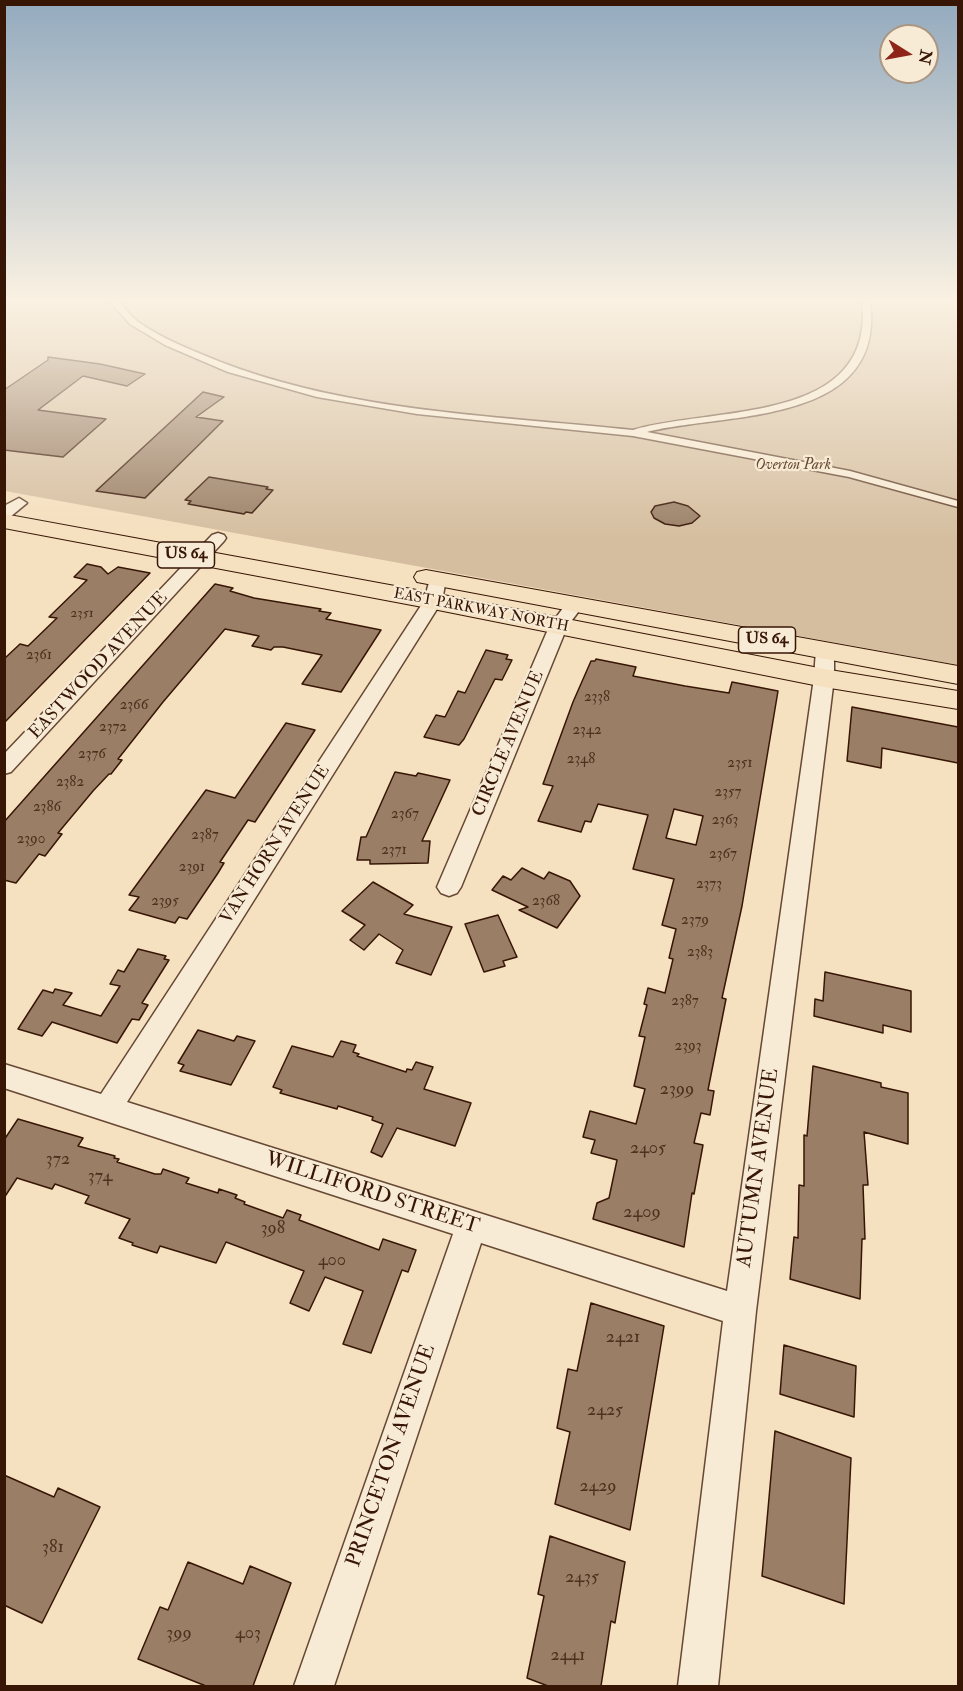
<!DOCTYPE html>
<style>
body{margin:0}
#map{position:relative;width:963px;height:1691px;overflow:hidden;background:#f5e0bf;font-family:"IM FELL Double Pica",serif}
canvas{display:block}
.frame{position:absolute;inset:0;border:6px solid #371606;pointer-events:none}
.north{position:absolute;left:879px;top:24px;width:60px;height:60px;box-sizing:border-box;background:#f8ebd5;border:2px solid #ab9682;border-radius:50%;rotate:101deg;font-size:16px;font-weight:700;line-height:24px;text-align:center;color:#371606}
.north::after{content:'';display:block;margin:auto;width:21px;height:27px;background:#8f2418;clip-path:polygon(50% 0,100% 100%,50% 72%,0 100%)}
</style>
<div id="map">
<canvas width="963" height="1691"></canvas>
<div class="frame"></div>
<div class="north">N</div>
</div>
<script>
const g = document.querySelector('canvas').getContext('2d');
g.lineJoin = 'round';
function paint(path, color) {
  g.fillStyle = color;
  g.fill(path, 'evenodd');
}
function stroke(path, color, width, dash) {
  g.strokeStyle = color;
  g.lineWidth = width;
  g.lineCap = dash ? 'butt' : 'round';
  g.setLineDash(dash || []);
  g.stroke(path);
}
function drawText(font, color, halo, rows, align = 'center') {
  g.font = font + ' "IM FELL Double Pica",serif';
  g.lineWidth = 4.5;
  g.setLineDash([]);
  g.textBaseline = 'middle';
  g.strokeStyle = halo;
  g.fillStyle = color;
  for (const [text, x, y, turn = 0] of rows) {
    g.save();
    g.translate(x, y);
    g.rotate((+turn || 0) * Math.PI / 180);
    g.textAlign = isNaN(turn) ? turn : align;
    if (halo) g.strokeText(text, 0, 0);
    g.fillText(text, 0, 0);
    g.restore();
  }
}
paint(new Path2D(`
 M 4,301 L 958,301 L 958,665 L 5,491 Z`), '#d5bea0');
const building = new Path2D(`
 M 48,357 L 100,364 L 145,374 L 127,386 L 83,376 L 38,410 L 106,419 L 63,457 L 4,450 L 4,390 L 48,360 Z
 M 203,392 L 224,397 L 196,417 L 223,421 L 145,498 L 96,491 Z
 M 209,477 L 268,487 L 266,489 L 273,490 L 252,513 L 246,512 L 244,514 L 188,504 L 191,501 L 185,500 Z
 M 674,502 L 688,506 L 700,516 L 692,523 L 679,526 L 665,524 L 654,518 L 651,512 L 655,506 Z
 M 87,564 L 101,567 L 108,574 L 118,567 L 150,573 L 4,723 L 4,659 L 20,644 L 28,646 L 57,618 L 49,617 L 87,580 L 74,577 Z
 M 215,584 L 233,588 L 230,591 L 254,598 L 321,609 L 319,611 L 331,613 L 326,619 L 381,630 L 341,692 L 302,684 L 322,655 L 283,647 L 274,647 L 271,650 L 252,646 L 259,636 L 225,629 L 163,702 L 118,759 L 122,760 L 111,774 L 109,774 L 93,791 L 58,833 L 62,834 L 45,856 L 39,854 L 16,883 L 4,880 L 4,822 Z
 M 486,650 L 508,655 L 506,659 L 512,660 L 502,680 L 495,679 L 464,739 L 459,745 L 424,737 L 436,715 L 445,717 L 458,691 L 465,693 Z
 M 596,659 L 636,667 L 633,676 L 685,686 L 729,693 L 732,682 L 778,691 L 742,906 L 722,998 L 726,999 L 708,1090 L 714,1091 L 710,1115 L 701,1113 L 694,1143 L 703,1145 L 694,1194 L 692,1193 L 684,1247 L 593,1219 L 597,1203 L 609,1198 L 617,1160 L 591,1153 L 595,1140 L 583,1137 L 590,1111 L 636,1124 L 645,1089 L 634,1086 L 645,1037 L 639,1036 L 647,1005 L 644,1004 L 648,988 L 665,993 L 673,959 L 669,958 L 676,929 L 662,925 L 674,879 L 633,869 L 648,815 L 598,804 L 591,822 L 585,821 L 581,832 L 538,821 L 553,786 L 543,784 L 573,702 L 591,661 L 595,661 ZM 674,809 L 703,816 L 696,845 L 666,838 Z
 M 852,707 L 958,727 L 958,763 L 882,748 L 881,768 L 847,761 Z
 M 286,723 L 315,730 L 255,822 L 248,820 L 220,862 L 224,863 L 218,873 L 187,919 L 179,917 L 175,923 L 129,910 L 139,897 L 129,895 L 206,790 L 235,798 Z
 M 395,772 L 416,776 L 418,773 L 450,780 L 422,841 L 430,841 L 428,863 L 370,864 L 370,860 L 357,860 L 361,837 L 366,837 Z
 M 522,868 L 544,879 L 549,872 L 570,881 L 580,896 L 557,928 L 519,910 L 528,907 L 492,890 L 503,876 L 511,880 Z
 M 373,882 L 413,905 L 404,914 L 452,927 L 431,975 L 396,963 L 403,950 L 379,934 L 364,950 L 350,940 L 365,925 L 342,911 Z
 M 498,915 L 517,957 L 503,961 L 505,966 L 484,972 L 465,924 Z
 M 138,949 L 166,956 L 164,959 L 169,960 L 142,1003 L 148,1005 L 139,1020 L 132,1019 L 117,1043 L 52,1022 L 42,1036 L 18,1029 L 43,990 L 53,993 L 55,989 L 72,993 L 63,1005 L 101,1016 L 120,986 L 110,984 L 118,970 L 124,972 Z
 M 825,972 L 911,991 L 911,1032 L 883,1025 L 883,1033 L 814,1016 L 815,999 L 823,1001 Z
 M 198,1030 L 234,1041 L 237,1036 L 255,1041 L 231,1085 L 180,1071 L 184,1065 L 178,1063 Z
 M 341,1041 L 356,1045 L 353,1052 L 359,1054 L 357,1056 L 406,1072 L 407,1069 L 412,1070 L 416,1062 L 433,1067 L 424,1089 L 471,1103 L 455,1146 L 397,1128 L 382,1157 L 371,1152 L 383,1124 L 372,1120 L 373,1117 L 338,1106 L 337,1109 L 280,1093 L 282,1090 L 273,1087 L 292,1046 L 333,1057 Z
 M 813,1066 L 881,1083 L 881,1087 L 908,1093 L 908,1144 L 864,1132 L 868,1185 L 863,1185 L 865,1239 L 862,1239 L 860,1299 L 790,1279 L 794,1237 L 798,1238 L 799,1185 L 804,1186 L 804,1135 L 807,1136 Z
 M 18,1119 L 83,1138 L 78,1146 L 115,1156 L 114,1158 L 119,1159 L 117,1162 L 155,1174 L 161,1174 L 163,1169 L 189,1178 L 186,1183 L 218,1193 L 219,1189 L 237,1195 L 235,1198 L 245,1202 L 244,1204 L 283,1218 L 287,1210 L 301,1215 L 299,1220 L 379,1250 L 383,1239 L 416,1250 L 408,1272 L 402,1270 L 371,1353 L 343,1344 L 363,1291 L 325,1277 L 309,1311 L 290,1303 L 304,1271 L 226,1242 L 216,1263 L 160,1246 L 157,1253 L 132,1245 L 133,1243 L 119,1238 L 130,1219 L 85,1203 L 89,1196 L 55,1184 L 52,1189 L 17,1178 L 4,1198 L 4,1140 Z
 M 591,1303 L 664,1326 L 630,1530 L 555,1504 L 570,1432 L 557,1428 L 568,1369 L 577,1371 Z
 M 784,1345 L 856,1366 L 854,1417 L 780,1394 Z
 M 775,1431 L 851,1458 L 844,1604 L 762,1576 Z
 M 4,1475 L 54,1497 L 58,1488 L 100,1507 L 42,1623 L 4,1605 Z
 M 550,1536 L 625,1562 L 615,1623 L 611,1621 L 601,1686 L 548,1686 L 527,1678 L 544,1596 L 538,1594 Z
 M 188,1562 L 243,1584 L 250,1566 L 291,1583 L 253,1686 L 206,1686 L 138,1659 L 160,1607 L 168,1610 Z`);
paint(building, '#9a7f66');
stroke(building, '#371606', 1.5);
const pedestrian = new Path2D(`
 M 109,301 L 118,301 C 124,307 130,315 137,321 C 156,335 179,345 201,354 C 336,412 489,415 633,430 C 711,406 876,426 862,301 L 870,301 C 887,427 725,412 647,432 L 850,471 L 958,501 L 958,507 L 849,477 L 633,436 L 417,414 L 317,397 L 228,372 L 165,345 L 130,324 Z`);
const minor = new Path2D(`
 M 19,498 L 27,503 L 10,517 L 4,519 L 4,506 Z
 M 218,533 L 224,535 L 226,538 L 224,541 L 11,772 L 4,774 L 4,754 L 212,535 Z
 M 437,574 L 443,575 L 446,579 L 442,601 L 127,1102 L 727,1291 L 814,678 L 816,650 L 818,646 L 832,646 L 834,650 L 834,678 L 756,1311 L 718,1686 L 678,1686 L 723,1321 L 481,1243 L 334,1686 L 294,1686 L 453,1234 L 4,1088 L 4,1064 L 101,1094 L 424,601 L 431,575 Z
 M 575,599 L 581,600 L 584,604 L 567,627 L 461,887 L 457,893 L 449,896 L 441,893 L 437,887 L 549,627 L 569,600 Z`);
const primary = new Path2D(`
 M 4,514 L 433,593 L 824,669 L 958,691 L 958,709 L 824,687 L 433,609 L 4,528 Z
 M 426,570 L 958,666 L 958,684 L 417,582 L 414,577 L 417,572 Z`);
stroke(pedestrian, '#664834', 3);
stroke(minor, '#664834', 3);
stroke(primary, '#371606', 2);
paint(pedestrian, '#f8ebd5');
paint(minor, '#f8ebd5');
paint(primary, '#f5e0bf');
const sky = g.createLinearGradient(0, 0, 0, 538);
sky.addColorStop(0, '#93aabe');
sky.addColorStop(0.56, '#faf1e2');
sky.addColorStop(1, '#faf1e200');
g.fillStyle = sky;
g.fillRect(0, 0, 963, 538);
drawText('14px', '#50301e', null, [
 ["2351",82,614]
]);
drawText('italic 15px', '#664834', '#f8ebd5', [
 ["Overton Park",793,466]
]);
drawText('15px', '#371606', '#f8ebd5', [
 ["EAST PARKWAY NORTH",481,611,11]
]);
drawText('15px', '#50301e', null, [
 ["2361",39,656],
 ["2338",597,698],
 ["2366",134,706],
 ["2372",113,728],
 ["2342",587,731],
 ["2376",92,755],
 ["2348",581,760],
 ["2351",740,764],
 ["2382",70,783],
 ["2357",728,793],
 ["2386",47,808],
 ["2367",405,815],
 ["2363",725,821],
 ["2387",205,836],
 ["2390",31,840],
 ["2371",394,851],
 ["2367",723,855],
 ["2391",192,868],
 ["2373",709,885],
 ["2395",165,902],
 ["2368",546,902],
 ["2379",695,921],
 ["2383",700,953],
 ["2387",685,1002],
 ["2393",688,1047]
]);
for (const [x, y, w] of [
 [186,555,57],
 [767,640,57]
]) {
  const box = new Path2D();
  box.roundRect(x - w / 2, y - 13, w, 26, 4.5);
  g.fillStyle = '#f8ebd5';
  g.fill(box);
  stroke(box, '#371606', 1.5);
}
drawText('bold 16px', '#371606', null, [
 ["US 64",186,555],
 ["US 64",767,640]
]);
drawText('18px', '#371606', '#f8ebd5', [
 ["EASTWOOD AVENUE",99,666,-47],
 ["CIRCLE AVENUE",509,744,-67],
 ["VAN HORN AVENUE",276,845,-57]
]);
drawText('18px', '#50301e', null, [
 ["2399",677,1090],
 ["2405",648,1149],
 ["372",58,1160],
 ["374",100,1177],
 ["2409",642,1213],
 ["398",273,1229],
 ["400",332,1261],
 ["2421",623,1338],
 ["2425",605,1411],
 ["2429",598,1487],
 ["381",53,1548],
 ["2435",582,1578],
 ["399",179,1634],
 ["403",248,1634],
 ["2441",568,1656]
]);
drawText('21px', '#371606', '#f8ebd5', [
 ["AUTUMN AVENUE",759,1168,-82],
 ["WILLIFORD STREET",372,1194,18],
 ["PRINCETON AVENUE",392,1456,-71]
]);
</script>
